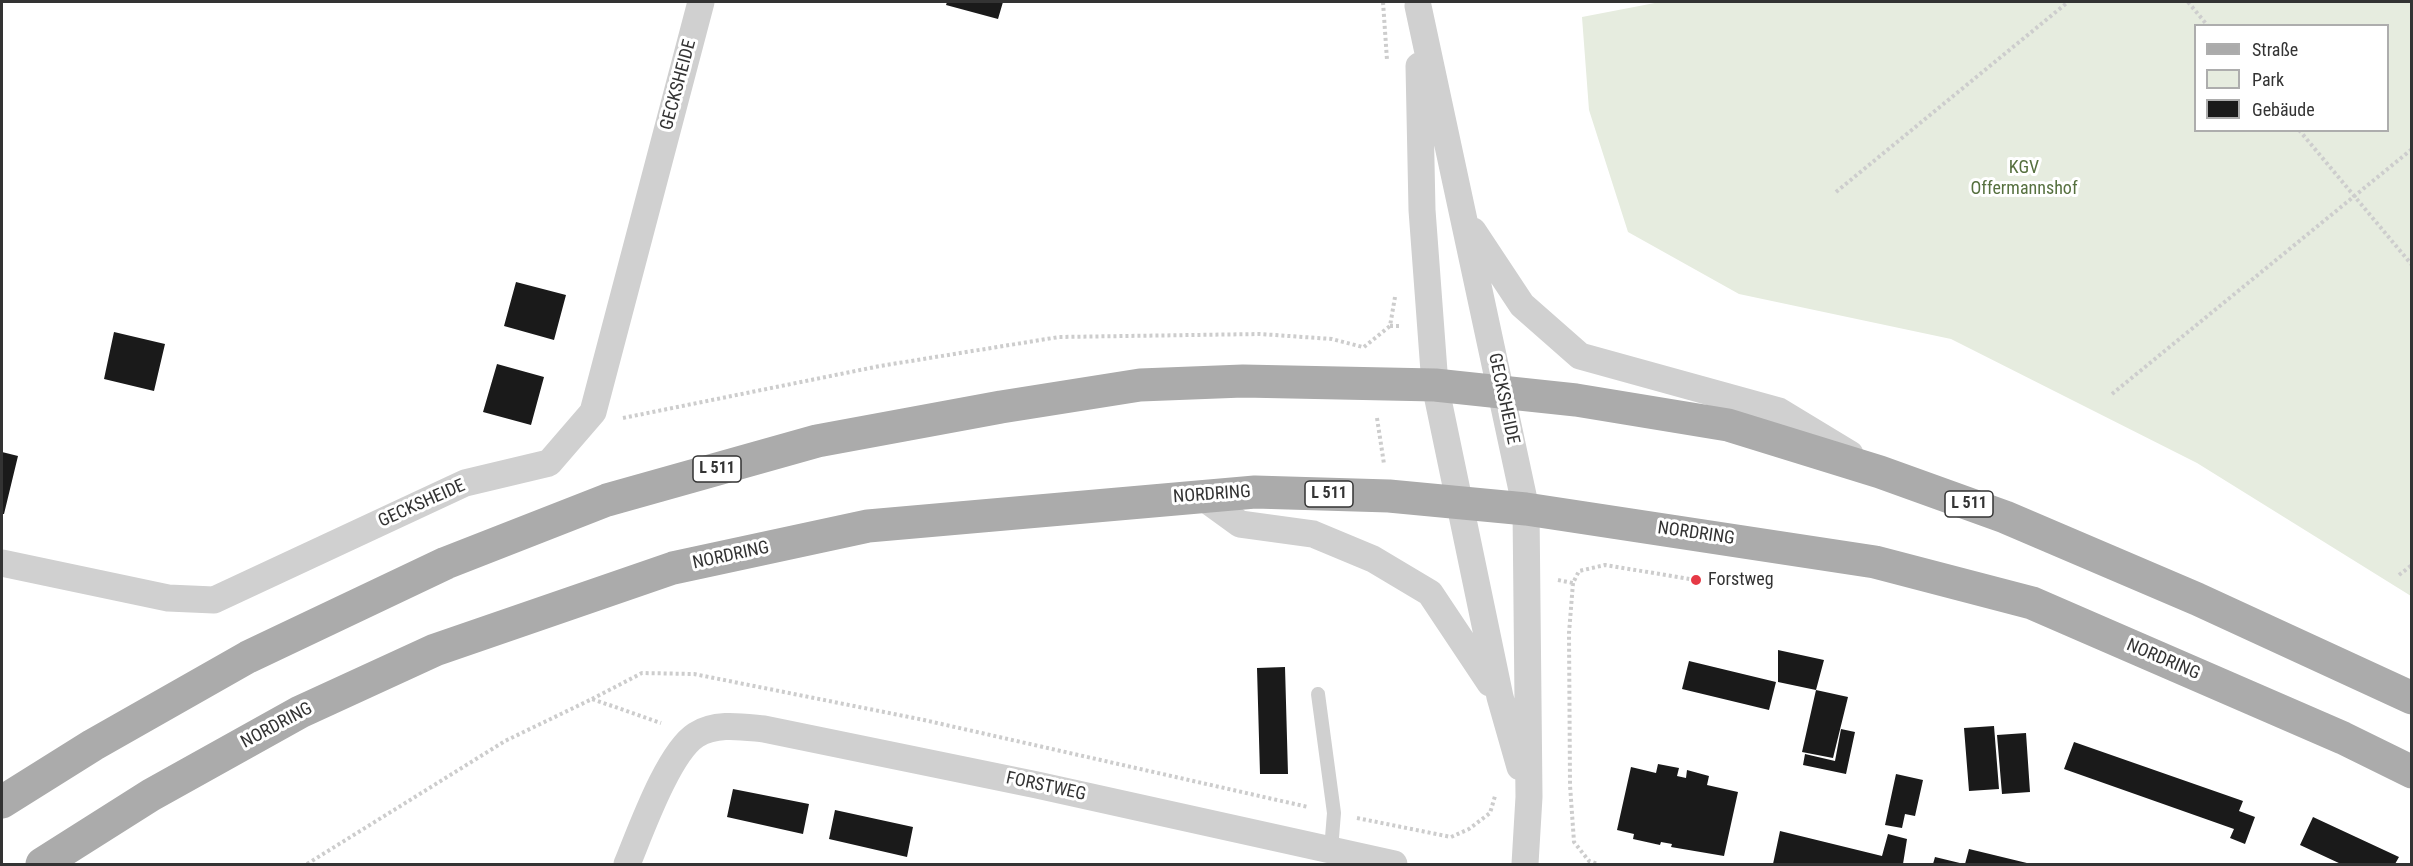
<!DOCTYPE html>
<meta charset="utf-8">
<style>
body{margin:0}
#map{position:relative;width:2413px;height:866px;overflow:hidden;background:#fff;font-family:"Roboto Condensed",sans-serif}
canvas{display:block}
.frame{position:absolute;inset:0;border:3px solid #333;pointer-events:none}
.legend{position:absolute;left:2194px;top:24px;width:195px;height:108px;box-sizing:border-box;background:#fff;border:2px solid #adadad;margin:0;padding:8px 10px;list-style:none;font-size:18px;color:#333}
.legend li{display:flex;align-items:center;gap:12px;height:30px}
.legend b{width:30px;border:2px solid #adadad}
</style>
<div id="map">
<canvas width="2413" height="866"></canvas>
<div class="frame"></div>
<ul class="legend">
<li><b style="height:8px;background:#ababab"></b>Straße</li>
<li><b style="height:16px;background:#e6ecdf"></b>Park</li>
<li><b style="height:16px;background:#1a1a1a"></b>Gebäude</li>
</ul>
</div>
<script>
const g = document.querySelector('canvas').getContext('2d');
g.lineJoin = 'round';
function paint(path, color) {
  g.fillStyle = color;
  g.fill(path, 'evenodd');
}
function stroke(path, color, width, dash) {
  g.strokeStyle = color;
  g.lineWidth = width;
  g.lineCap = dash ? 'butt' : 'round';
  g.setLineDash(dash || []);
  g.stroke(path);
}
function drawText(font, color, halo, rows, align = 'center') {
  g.font = font + ' "Roboto Condensed",sans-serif';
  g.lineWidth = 6;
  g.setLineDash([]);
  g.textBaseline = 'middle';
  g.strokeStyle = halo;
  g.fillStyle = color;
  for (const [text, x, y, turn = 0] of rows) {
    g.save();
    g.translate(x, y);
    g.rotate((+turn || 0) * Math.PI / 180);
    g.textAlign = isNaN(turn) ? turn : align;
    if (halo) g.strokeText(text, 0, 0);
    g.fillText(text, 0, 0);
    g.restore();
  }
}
paint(new Path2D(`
 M 1660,2 L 2411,2 L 2411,596 L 2197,463 L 1951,339 L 1739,294 L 1628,232 L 1589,110 L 1582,17 ZM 2196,26 L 2388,26 L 2388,130 L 2196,130 Z`), '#e6ecdf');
paint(new Path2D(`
 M 947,2 L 1003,2 L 998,19 L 946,5 Z
 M 516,282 L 566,295 L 554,340 L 504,326 Z
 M 114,332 L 165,344 L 154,391 L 104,379 Z
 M 497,364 L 544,377 L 531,425 L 483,412 Z
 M 2,452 L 18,456 L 4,514 L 2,514 Z
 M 1778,650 L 1824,660 L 1816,690 L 1778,682 Z
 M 1689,661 L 1776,682 L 1769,710 L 1682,689 Z
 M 1285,667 L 1288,774 L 1260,774 L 1257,668 Z
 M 1816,690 L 1848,697 L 1833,758 L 1802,752 Z
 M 1994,726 L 1999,789 L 1969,791 L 1964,728 Z
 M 1841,729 L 1855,732 L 1846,774 L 1803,765 L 1805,754 L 1835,761 Z
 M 2026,733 L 2030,792 L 2002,794 L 1997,735 Z
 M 2074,742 L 2243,801 L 2239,811 L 2255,817 L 2245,844 L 2230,838 L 2234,829 L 2064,769 Z
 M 1658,764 L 1679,768 L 1677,776 L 1686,778 L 1687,770 L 1709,776 L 1707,785 L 1738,792 L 1724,856 L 1671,847 L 1672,844 L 1661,842 L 1660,845 L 1633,839 L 1634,834 L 1617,830 L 1631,767 L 1656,773 Z
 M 1896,774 L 1923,780 L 1915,816 L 1905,814 L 1902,828 L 1885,825 Z
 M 733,789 L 809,804 L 803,834 L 727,817 Z
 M 835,810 L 913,827 L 907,857 L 829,839 Z
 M 2313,817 L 2399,857 L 2395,864 L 2341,864 L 2300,845 Z
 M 1780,831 L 1882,856 L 1888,834 L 1907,839 L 1903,864 L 1773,864 Z
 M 1969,849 L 2031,864 L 1965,864 Z
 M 1935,857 L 1964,864 L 1933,864 Z`), '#1a1a1a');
stroke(new Path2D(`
 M 1383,2 L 1387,60
 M 2188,2 L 2208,26
 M 2299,130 L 2412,265
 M 1836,192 L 2068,2
 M 1390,326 L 1401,326
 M 1364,347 L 1390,326 L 1395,297
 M 2112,394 L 2412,149
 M 623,418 L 880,366 L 1059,337 L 1260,334 L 1332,339 L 1363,347
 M 1377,418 L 1384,464
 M 2399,575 L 2412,565
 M 1558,580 L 1573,583 L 1579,571 L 1605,565 L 1696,580
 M 1573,583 L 1569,633 L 1570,785 L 1574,842 L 1589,861 L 1598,864
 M 592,699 L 642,673 L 694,674 L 924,720 L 1308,807
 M 1357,818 L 1451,837 L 1469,829 L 1490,813 L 1495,796
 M 307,864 L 505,741 L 592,699 L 661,723`), '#cdcdcd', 4, [3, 3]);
stroke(new Path2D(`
 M 1318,694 L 1334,813 L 1331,850`), '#d0d0d0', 14);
stroke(new Path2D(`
 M 1418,6 L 1526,509 L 1529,797 L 1525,864
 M 1419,66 L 1422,210 L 1435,385 L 1500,697 L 1520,767
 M 1473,231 L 1522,305 L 1580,356 L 1779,411 L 1850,454
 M 1200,495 L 1240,524 L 1313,534 L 1373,559 L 1430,593 L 1490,683
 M 2,563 L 168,598 L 214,600 L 465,483 L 549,463 L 593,412 L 701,2
 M 627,864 C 640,833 668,753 696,735 C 716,722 743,727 764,729 L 1037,785 L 1394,864`), '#d0d0d0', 27);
stroke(new Path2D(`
 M 2,802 L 93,745 L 248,657 L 446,563 L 607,500 L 817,441 L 1001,407 L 1140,385 L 1243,381 L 1435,385 L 1576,400 L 1728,425 L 1880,472 L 2005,517 L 2197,599 L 2412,698
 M 42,864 L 151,795 L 300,712 L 435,650 L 673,568 L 868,526 L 1255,492 L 1389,496 L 1526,509 L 1875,562 L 2032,603 L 2343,738 L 2412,772`), '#ababab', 33);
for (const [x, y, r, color] of [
 [1696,580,6,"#e63946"]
]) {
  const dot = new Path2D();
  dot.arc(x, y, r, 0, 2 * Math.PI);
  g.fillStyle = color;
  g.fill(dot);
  stroke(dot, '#fff', 2);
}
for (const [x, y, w] of [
 [717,469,48],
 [1329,494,48],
 [1969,504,48]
]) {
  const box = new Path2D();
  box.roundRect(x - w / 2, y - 13, w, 26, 4.5);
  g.fillStyle = '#fff';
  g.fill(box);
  stroke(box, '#333', 1.5);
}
drawText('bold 16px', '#333', null, [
 ["L 511",717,469],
 ["L 511",1329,494],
 ["L 511",1969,504]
]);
drawText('18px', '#333', '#fff', [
 ["GECKSHEIDE",679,85,-75],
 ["GECKSHEIDE",1503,399,78],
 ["NORDRING",1212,495,-4],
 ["GECKSHEIDE",422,504,-24],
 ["NORDRING",1696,534,8],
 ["NORDRING",731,556,-12],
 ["NORDRING",2163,660,23],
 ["NORDRING",277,726,-28],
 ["FORSTWEG",1046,787,12]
]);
drawText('18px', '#56703f', '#fff', [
 ["KGV",2024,168],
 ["Offermannshof",2024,189]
]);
drawText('18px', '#333', '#fff', [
 ["Forstweg",1708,580]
], 'left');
</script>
